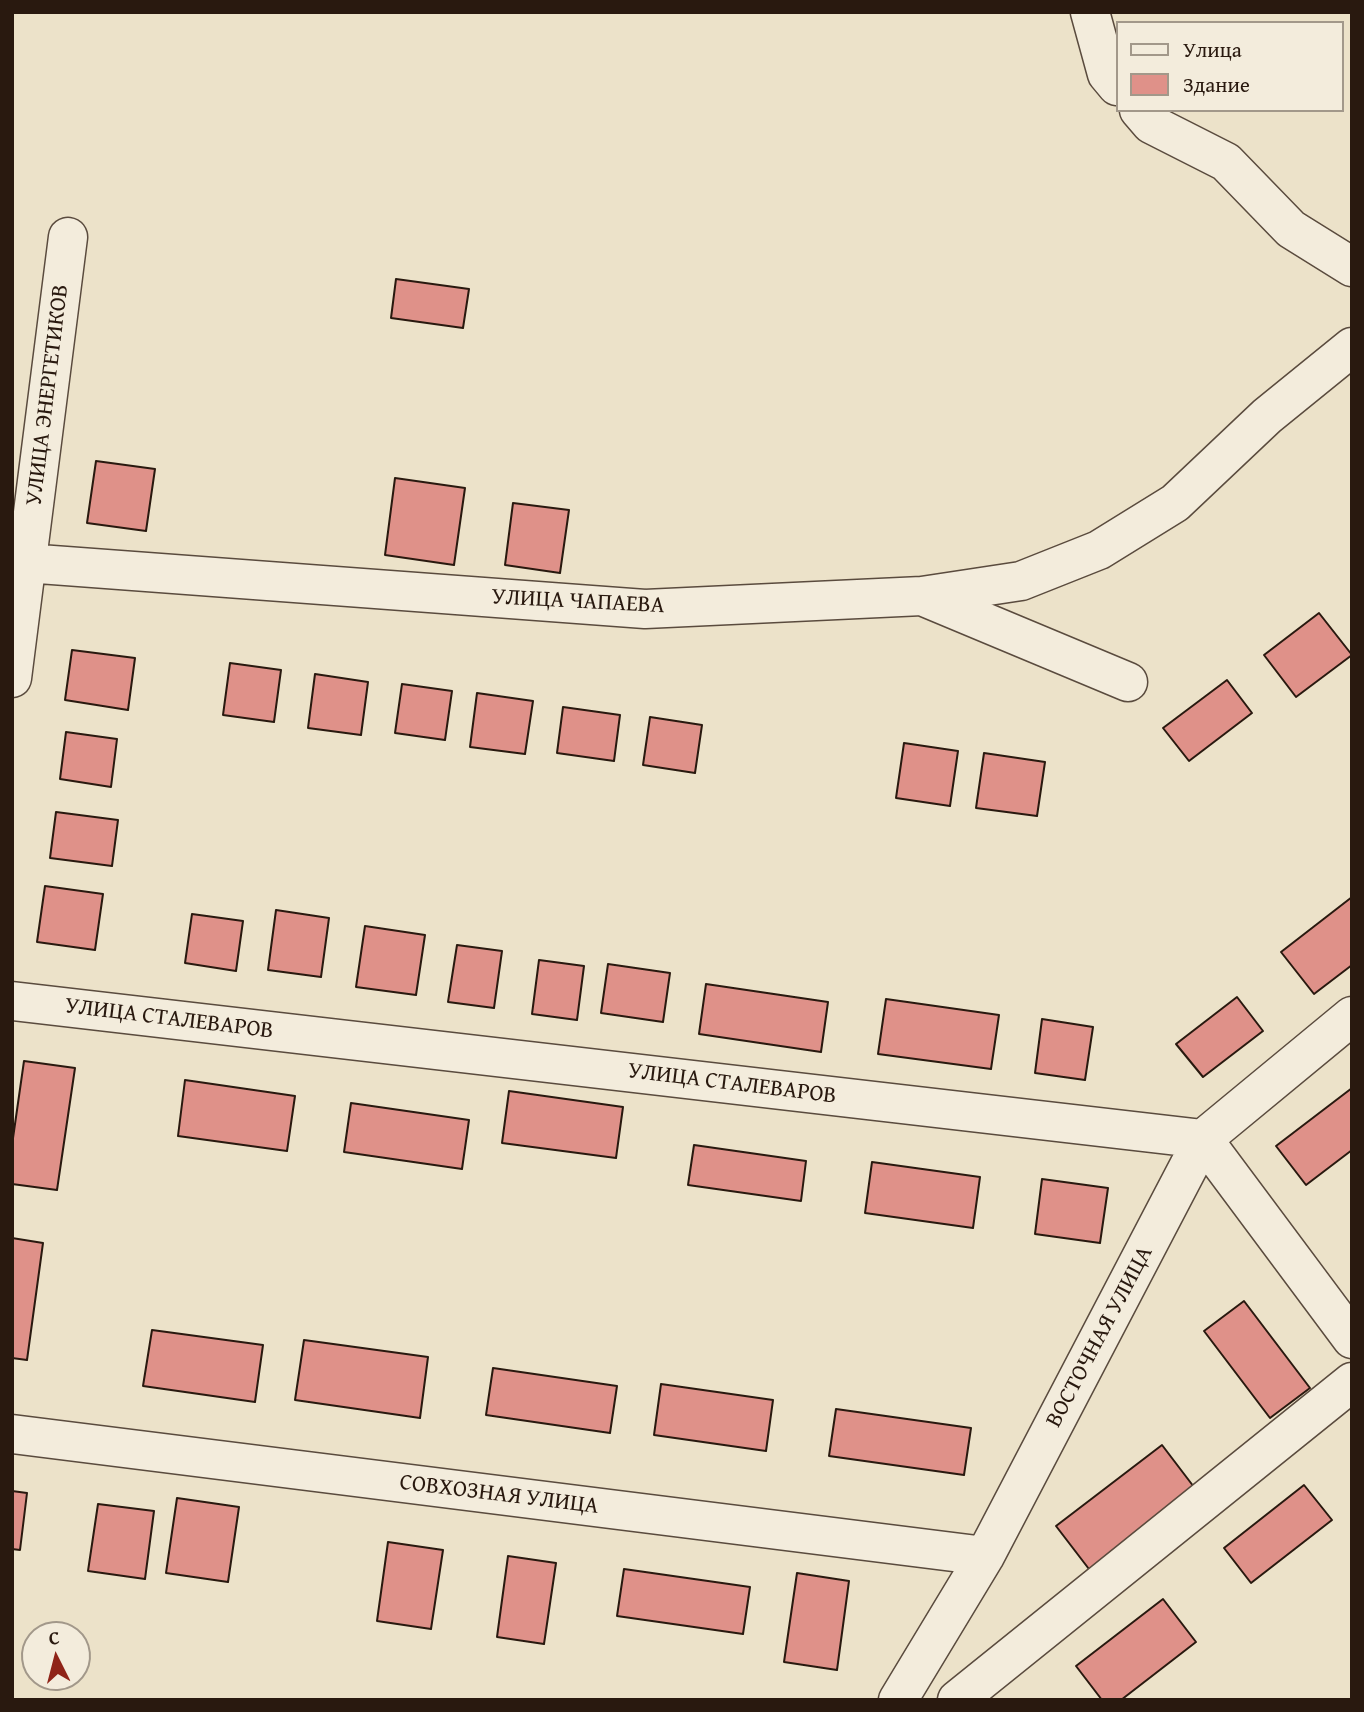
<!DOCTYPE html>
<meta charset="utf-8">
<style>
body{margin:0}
#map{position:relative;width:1364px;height:1712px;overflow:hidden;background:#ece2c9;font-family:"Gentium Book Plus",serif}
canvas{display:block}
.frame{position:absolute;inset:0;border:14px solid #29190f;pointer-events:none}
.legend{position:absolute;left:1116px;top:21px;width:228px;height:91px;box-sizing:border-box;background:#f3ecdc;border:2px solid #a2988a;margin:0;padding:9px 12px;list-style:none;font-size:21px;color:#29190f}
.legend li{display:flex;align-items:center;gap:14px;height:35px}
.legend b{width:35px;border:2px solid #a2988a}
.north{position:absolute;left:21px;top:1621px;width:70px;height:70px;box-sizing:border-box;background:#f3ecdc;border:2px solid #a2988a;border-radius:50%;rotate:354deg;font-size:19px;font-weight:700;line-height:28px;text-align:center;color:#29190f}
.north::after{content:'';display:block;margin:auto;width:24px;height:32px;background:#8f2418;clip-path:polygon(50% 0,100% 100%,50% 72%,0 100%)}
</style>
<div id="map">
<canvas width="1364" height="1712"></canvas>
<div class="frame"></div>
<ul class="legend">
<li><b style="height:9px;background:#f3ecdc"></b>Улица</li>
<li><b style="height:19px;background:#df9189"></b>Здание</li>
</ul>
<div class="north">С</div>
</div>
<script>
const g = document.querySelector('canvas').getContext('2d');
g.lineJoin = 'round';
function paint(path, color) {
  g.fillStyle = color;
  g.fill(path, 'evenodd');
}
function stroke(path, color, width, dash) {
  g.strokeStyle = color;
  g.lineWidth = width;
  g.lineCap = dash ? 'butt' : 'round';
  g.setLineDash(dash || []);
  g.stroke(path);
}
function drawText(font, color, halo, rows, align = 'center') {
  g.font = font + ' "Gentium Book Plus",serif';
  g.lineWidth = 5;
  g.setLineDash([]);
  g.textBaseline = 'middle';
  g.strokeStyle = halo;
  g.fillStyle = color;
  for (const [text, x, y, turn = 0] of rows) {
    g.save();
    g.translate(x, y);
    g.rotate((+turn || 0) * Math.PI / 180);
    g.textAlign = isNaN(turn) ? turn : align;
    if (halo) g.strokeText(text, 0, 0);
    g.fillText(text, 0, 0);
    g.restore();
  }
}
const building = new Path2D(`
 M 396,279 L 469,289 L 463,328 L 391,318 Z
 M 96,461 L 155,469 L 146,531 L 87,523 Z
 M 395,478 L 465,488 L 454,565 L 385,555 Z
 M 513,503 L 569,510 L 560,573 L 505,565 Z
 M 1319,613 L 1352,655 L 1296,697 L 1264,655 Z
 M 72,650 L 135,658 L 128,710 L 65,700 Z
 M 230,663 L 281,670 L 274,722 L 223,715 Z
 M 315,674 L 368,682 L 361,735 L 308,728 Z
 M 1227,680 L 1252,713 L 1189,761 L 1163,728 Z
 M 402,684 L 452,691 L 445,740 L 395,733 Z
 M 477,693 L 533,701 L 525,754 L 470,747 Z
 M 563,707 L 620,715 L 614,761 L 557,753 Z
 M 650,717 L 702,725 L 695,773 L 643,765 Z
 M 66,732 L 117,739 L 111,787 L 60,779 Z
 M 904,743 L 958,751 L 950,806 L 896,798 Z
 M 984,753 L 1045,762 L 1037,816 L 976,808 Z
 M 56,812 L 118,820 L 112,866 L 50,858 Z
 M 45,886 L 103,894 L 95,950 L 37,942 Z
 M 1352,897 L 1352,965 L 1314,994 L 1281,952 Z
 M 276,910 L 329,918 L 321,977 L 268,970 Z
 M 192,914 L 243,921 L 236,971 L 185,963 Z
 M 365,926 L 425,935 L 416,995 L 356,987 Z
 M 457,945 L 502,951 L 494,1008 L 448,1002 Z
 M 539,960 L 584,966 L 577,1020 L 532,1014 Z
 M 608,964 L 670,973 L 663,1022 L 601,1013 Z
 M 706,984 L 828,1002 L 821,1052 L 699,1034 Z
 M 1237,997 L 1263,1031 L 1203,1077 L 1176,1044 Z
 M 886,999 L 999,1015 L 991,1069 L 878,1054 Z
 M 1042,1019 L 1093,1027 L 1085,1080 L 1035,1073 Z
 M 24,1061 L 75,1068 L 57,1190 L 12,1184 L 12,1145 Z
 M 185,1080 L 295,1096 L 287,1151 L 178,1136 Z
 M 1352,1088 L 1352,1150 L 1306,1185 L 1276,1146 Z
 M 509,1091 L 623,1107 L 616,1158 L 502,1143 Z
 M 351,1103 L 469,1120 L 462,1169 L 344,1152 Z
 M 694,1145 L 806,1161 L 801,1201 L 688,1185 Z
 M 872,1162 L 980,1177 L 973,1228 L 865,1213 Z
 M 1042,1179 L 1108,1188 L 1100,1243 L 1035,1234 Z
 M 12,1238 L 43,1243 L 27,1360 L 12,1358 Z
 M 1244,1301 L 1310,1388 L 1270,1418 L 1204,1331 Z
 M 152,1330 L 263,1345 L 255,1402 L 143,1386 Z
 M 304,1340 L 428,1357 L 420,1418 L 295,1400 Z
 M 493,1368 L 617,1386 L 610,1433 L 486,1415 Z
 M 661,1384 L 773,1400 L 766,1451 L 654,1435 Z
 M 836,1409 L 971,1428 L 964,1475 L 829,1456 Z
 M 1162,1445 L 1197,1491 L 1092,1573 L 1056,1526 Z
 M 1304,1485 L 1332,1520 L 1251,1583 L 1224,1548 Z
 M 12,1491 L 27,1493 L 20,1550 L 12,1549 Z
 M 177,1498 L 239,1507 L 228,1582 L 166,1573 Z
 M 98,1504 L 154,1511 L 145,1579 L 88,1571 Z
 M 388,1542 L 443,1550 L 431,1629 L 377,1621 Z
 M 508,1556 L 556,1563 L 544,1644 L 497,1637 Z
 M 624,1569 L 750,1587 L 743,1634 L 617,1616 Z
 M 797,1573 L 849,1581 L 837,1670 L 784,1662 Z
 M 1163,1599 L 1196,1642 L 1121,1700 L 1102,1700 L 1076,1666 Z`);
paint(building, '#df9189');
stroke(building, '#29190f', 2);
const minor = new Path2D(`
 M 1090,12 L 1107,74 L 1117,86
 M 1139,110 L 1151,124 L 1226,162 L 1291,229 L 1352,267
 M 12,562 L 645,609 L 922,596 L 1128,682
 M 922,596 L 1021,581 L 1099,550 L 1175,503 L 1267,416 L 1352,347
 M 12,678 L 68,237
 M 12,1001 L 1203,1139 L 1352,1339
 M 12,1434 L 985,1556
 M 898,1700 L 985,1556 L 1203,1139 L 1352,1016
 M 957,1700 L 1352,1382`);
stroke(minor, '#5a4b3e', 41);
stroke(minor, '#f3ecdc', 38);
drawText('23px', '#29190f', '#f3ecdc', [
 ["УЛИЦА ЭНЕРГЕТИКОВ",48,395,-83],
 ["УЛИЦА ЧАПАЕВА",578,602,3],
 ["УЛИЦА СТАЛЕВАРОВ",169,1019,7],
 ["УЛИЦА СТАЛЕВАРОВ",732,1084,7],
 ["ВОСТОЧНАЯ УЛИЦА",1100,1337,-62],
 ["СОВХОЗНАЯ УЛИЦА",499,1495,7]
]);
</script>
